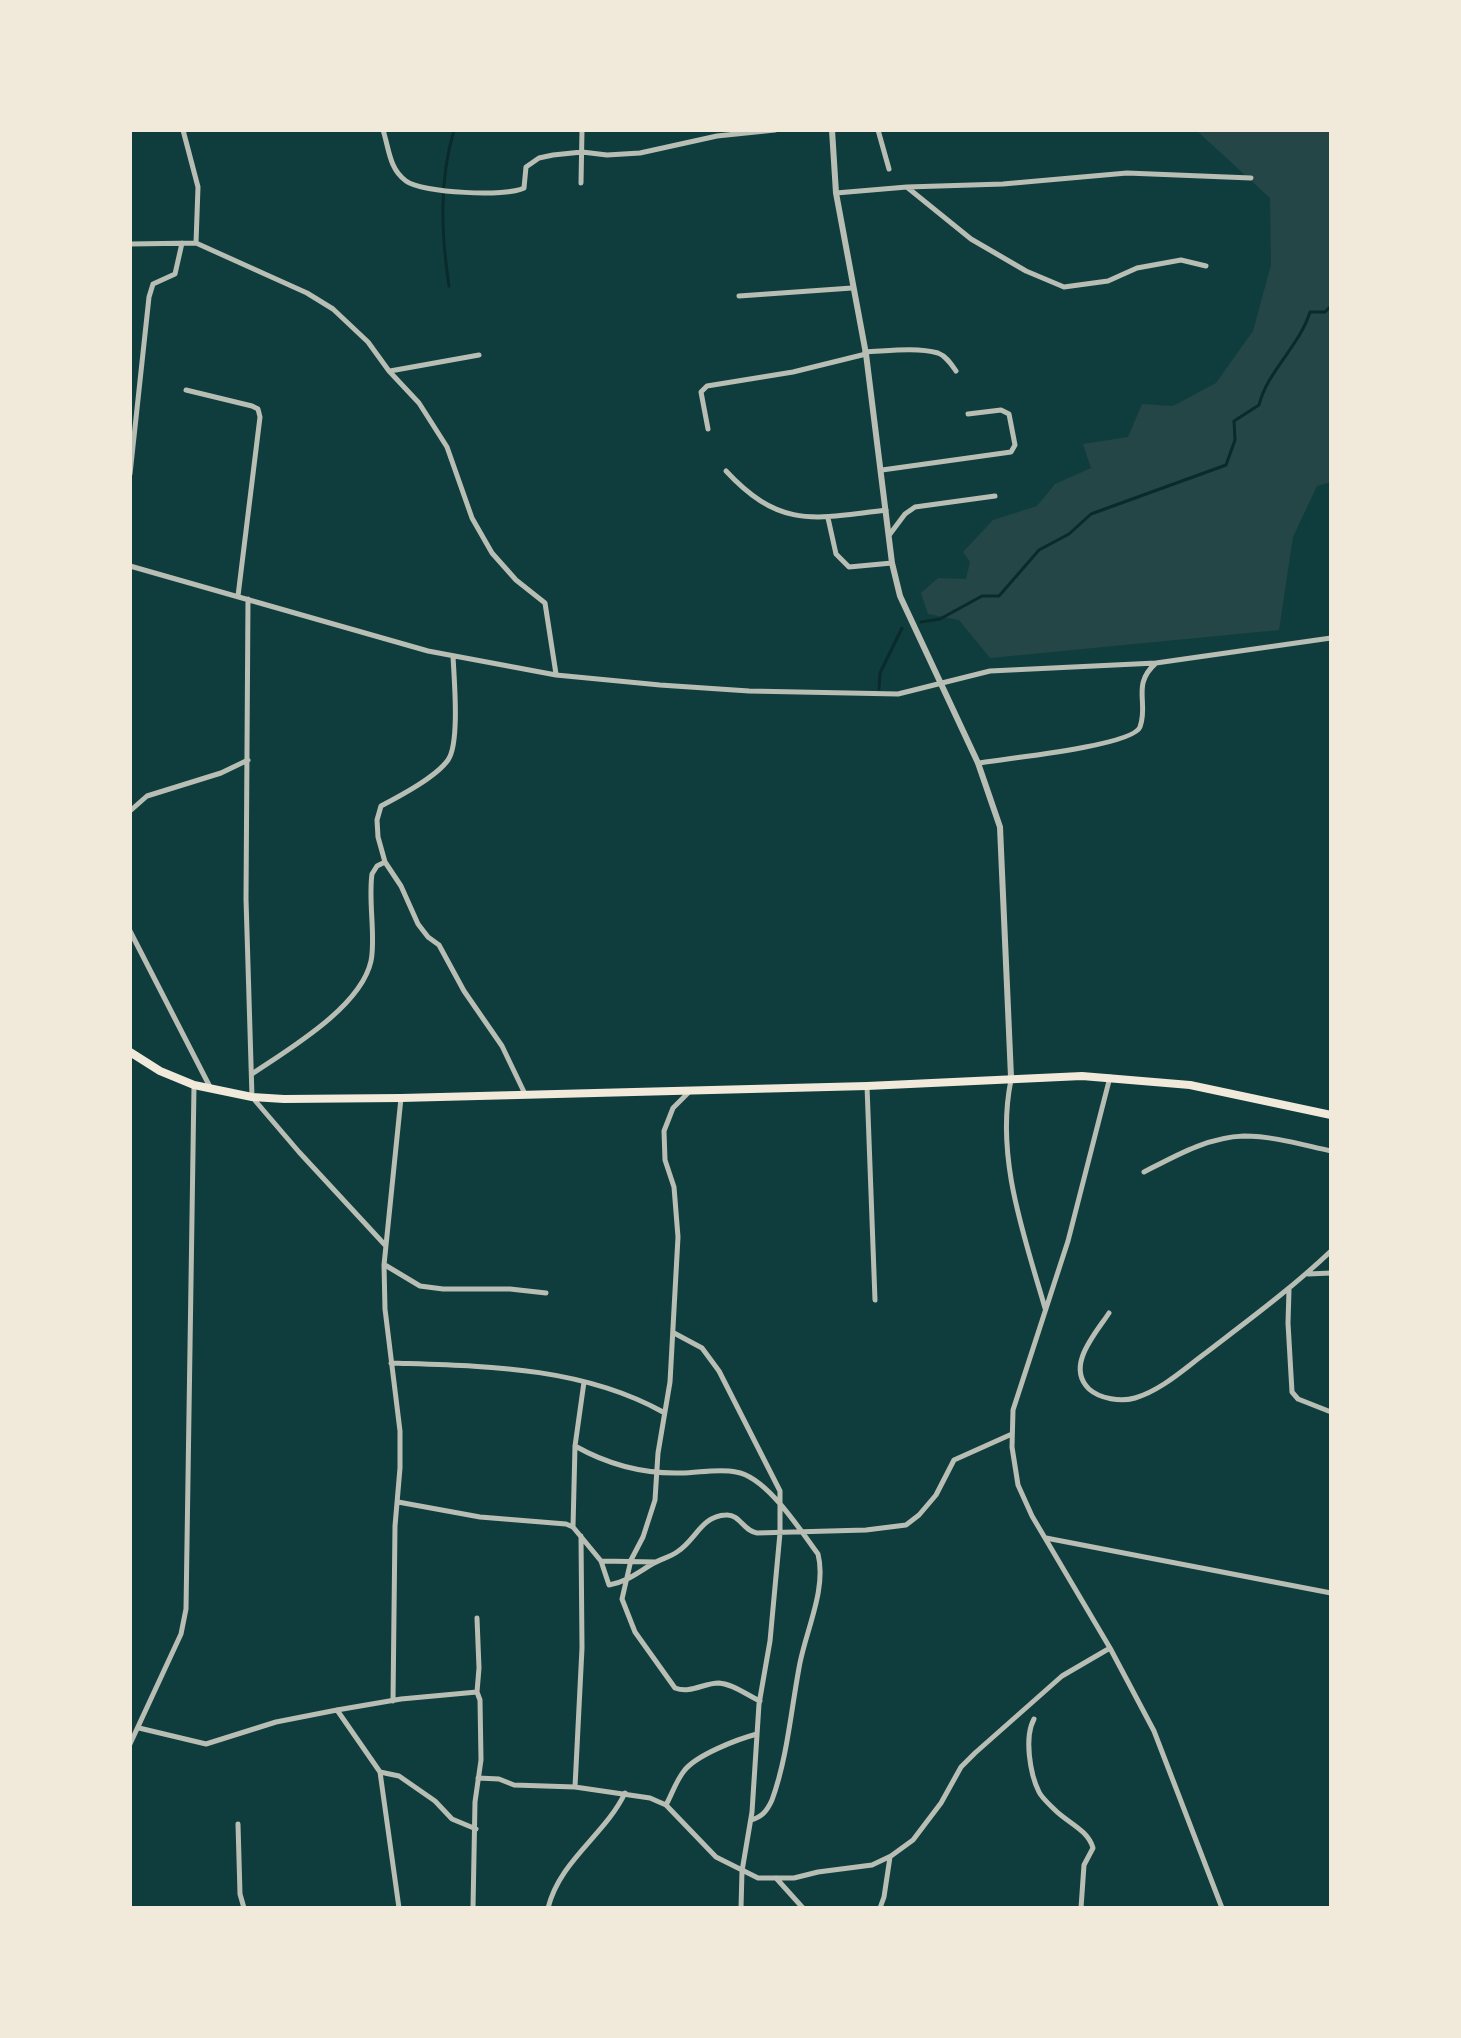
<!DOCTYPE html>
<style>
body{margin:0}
#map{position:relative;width:1461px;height:2038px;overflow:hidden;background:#0f3d3e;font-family:Inter,sans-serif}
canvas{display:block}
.frame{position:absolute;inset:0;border:132px solid #f1e9da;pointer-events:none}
</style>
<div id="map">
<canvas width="1461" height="2038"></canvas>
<div class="frame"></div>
</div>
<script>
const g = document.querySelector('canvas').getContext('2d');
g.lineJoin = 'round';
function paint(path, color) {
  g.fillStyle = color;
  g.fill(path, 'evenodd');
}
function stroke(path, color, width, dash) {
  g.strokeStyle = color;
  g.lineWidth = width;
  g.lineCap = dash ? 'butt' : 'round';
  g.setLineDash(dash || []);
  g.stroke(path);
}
paint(new Path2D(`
 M 1196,130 L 1331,130 L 1331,482 L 1317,486 L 1293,537 L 1279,630 L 990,658 L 959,620 L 928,614 L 921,593 L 938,578 L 966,579 L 970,562 L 963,552 L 993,520 L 1037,506 L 1055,484 L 1091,468 L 1083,444 L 1128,437 L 1142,404 L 1173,406 L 1216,383 L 1253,331 L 1271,265 L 1270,198 Z`), '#244646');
stroke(new Path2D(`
 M 449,286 C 441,233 439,181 454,130
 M 921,622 L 940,619 L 982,596 L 999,596 L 1039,550 L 1069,534 L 1091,514 L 1226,465 L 1235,440 L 1234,421 L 1259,405 C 1268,370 1299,347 1310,312 L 1325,312 L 1331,306
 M 879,689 L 880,673 L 902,628`), '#0a2a2b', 3);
stroke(new Path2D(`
 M 183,130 L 198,187 L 196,243
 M 383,130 C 389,148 389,169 406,181 C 422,193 507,197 524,188 L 526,167 L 539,158 L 553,155 L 582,152 L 607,155 L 640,153 L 717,136 L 775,130
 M 878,130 L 889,169
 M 581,183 L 582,130
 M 908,188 L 971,239 L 1026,271 L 1064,287 L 1108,281 L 1137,268 L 1181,260 L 1206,266
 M 836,193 L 907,187 L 1003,184 L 1127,173 L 1251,178
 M 130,244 L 196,243 L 307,293 L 333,309 L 368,342 L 389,371 L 419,403 L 447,447 L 472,518 L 492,553 L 516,580 L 545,603 L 556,674
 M 739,296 L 852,288
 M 865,352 C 888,351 916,347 938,353 C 946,356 951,364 956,371
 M 390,371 L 479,355
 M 186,390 L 252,406 L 258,409 L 260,417 L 238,596
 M 708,429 L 701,392 L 707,386 L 793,372 L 866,354
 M 882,470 L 1011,452 L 1015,445 L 1009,414 L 1001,410 L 968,414
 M 726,471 C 780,529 814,519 886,510
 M 130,474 L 149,297 L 153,284 L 175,274 L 182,243
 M 828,518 L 836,554 L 849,567 L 892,563
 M 890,534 L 905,514 L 915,507 L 995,496
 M 130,566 L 428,651 L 556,675 L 660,685 L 749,691 L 898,694 L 990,671 L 1156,663
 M 248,599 L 246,899 L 252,1097 L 299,1152 L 385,1245
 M 453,656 C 454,678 460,743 448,760 C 436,777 400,796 381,806 L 377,820 L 378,837 L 385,862 L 401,886 L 418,924 L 428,937 L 439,945 L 464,991 L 502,1046 L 525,1094
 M 978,763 C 1003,759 1133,746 1140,727 C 1149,703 1131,685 1156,663 L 1331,638
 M 130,811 L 147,796 L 221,773 L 248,760
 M 130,931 L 210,1087
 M 252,1074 C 289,1049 361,1007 371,961 C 376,937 368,901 372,874 L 377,866 L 385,862
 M 1110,1077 L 1068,1241 L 1013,1410 L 1012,1447 L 1018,1485 L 1032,1516 L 1110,1648 L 1154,1731 L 1222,1908
 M 1011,1080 C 995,1157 1024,1235 1045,1308
 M 867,1086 L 875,1300
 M 689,1092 L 673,1108 L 664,1131 L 665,1160 L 674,1187 L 678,1237 L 670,1382 L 658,1453 L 655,1500 L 643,1537 L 631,1560 L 622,1599 L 635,1632 L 675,1688 C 691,1694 703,1683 719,1683 C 733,1684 747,1695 760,1701
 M 1144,1172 C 1175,1156 1208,1137 1244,1136 C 1273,1136 1303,1145 1331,1151
 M 385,1265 L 420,1286 L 443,1289 L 510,1289 L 546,1293
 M 1308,1274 L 1331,1273
 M 1289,1290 L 1288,1323 L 1292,1392 L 1298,1399 L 1331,1412
 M 1109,1313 C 1096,1333 1065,1366 1089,1389 C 1100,1399 1121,1402 1135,1398 C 1162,1390 1185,1368 1207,1352 C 1250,1319 1292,1288 1331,1251
 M 674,1333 L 702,1348 L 719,1371 L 780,1491 L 780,1533 L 770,1641 L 759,1704 L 752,1812 L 742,1871 L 741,1908
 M 391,1363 C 483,1366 580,1366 663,1412
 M 575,1446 C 607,1464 643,1474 681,1473 C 698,1473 719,1468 736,1472 C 767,1477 800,1530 818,1554 C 827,1590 805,1632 799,1668 C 791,1711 787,1759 772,1800 C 767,1811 762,1817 751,1820
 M 398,1502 L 480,1517 L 566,1524 L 573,1527 L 601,1561 L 609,1585 C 627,1582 638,1572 654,1563 C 661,1559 670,1557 677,1552 C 696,1540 701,1516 726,1515 C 740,1514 743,1531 757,1533 L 866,1530 L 906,1525 L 919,1515 L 936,1495 L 954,1460 L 1012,1434
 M 573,1527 L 575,1446 L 584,1382
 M 1046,1538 L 1331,1593
 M 601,1561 L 656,1562
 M 393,1701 L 395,1526 L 400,1468 L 400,1431 L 385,1309 L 384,1265 L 401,1098
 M 337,1710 L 380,1772 L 399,1908
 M 1034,1719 C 1024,1737 1030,1774 1039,1792 C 1042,1798 1050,1805 1055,1810 C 1068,1823 1088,1830 1093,1848 L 1084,1865 L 1081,1908
 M 139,1728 L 206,1744 L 276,1722 L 337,1710 L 401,1699 L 477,1692
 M 130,1744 L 181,1634 L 186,1609 L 194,1086
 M 380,1772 L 399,1776 L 435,1801 L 452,1819 L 476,1829
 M 478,1778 L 499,1779 L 514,1785 L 575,1787 L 650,1798 L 666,1805 L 716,1857 L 758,1878 L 794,1878 L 818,1872 L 872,1865 L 891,1856 L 913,1840 L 941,1803 L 961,1767 L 975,1753 L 1062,1676 L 1110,1648
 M 575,1787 L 582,1648 L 581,1536
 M 666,1805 C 672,1794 676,1781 684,1771 C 696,1755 738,1739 757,1734
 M 238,1824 L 240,1894 L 244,1908
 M 776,1878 L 803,1908
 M 473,1908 L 475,1802 L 481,1760 L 480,1700 L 477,1692 L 479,1668 L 477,1618
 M 548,1908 C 560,1860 605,1835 625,1793
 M 880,1908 L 884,1897 L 890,1857`), '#b8beb3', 5);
stroke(new Path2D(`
 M 832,130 L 836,193 L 866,354 L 892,563 L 900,596 L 978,763 L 1000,827 L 1011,1077`), '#b8beb3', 6);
stroke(new Path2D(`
 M 130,1052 L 160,1071 L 194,1085 L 252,1097 L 284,1099 L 401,1098 L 867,1086 L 1082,1076 L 1190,1085 L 1331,1115`), '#f1e9da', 8);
</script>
